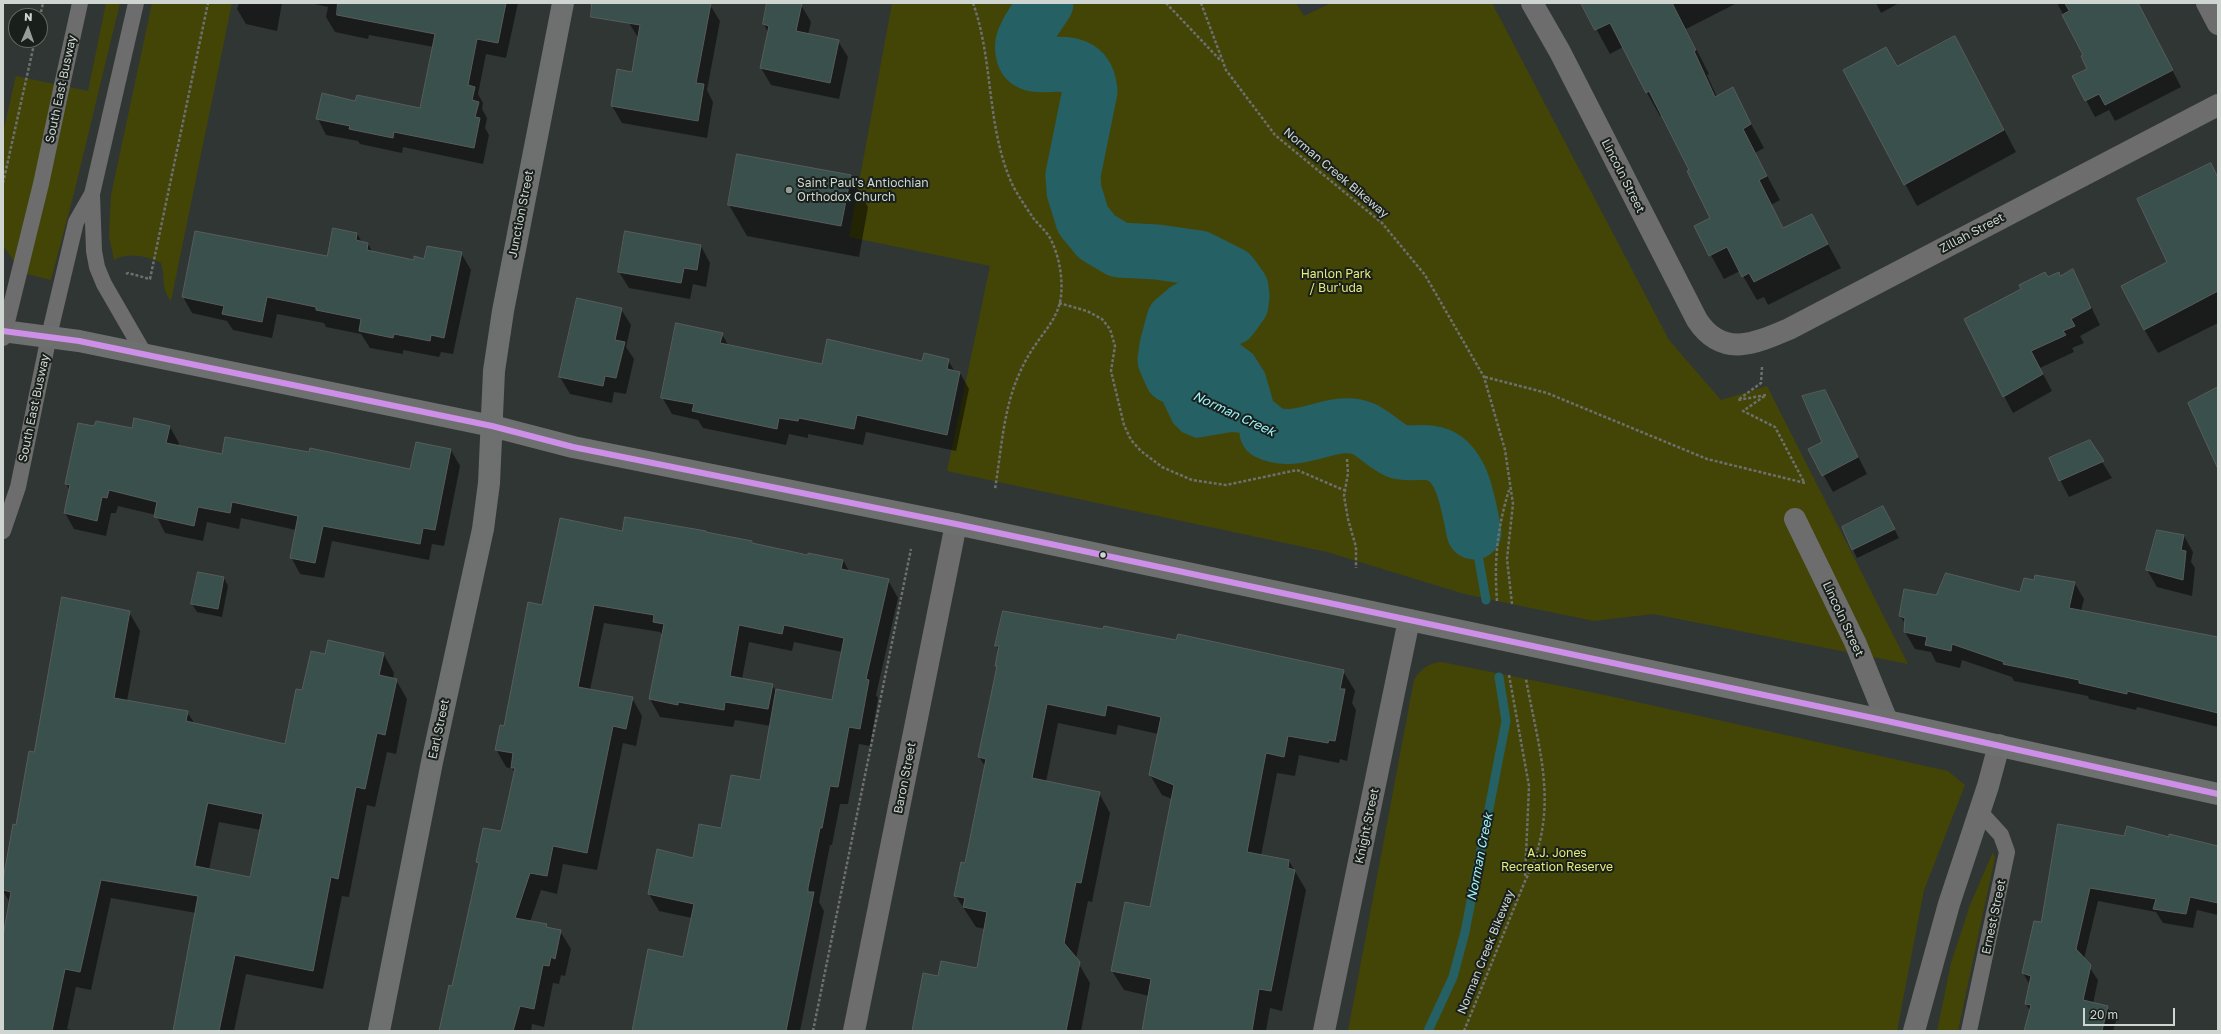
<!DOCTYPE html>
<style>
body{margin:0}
#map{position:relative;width:2221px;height:1034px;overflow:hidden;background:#303633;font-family:"Golos Text",sans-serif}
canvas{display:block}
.frame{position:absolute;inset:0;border:4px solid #cfd6d2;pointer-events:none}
.north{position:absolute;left:8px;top:8px;width:40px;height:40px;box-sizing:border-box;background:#191f1b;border:1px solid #626864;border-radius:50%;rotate:2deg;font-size:11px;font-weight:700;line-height:16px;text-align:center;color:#cfd6d2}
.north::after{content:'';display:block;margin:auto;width:14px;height:18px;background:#979e9a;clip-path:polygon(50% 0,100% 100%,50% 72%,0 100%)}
.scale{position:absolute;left:2083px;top:1008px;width:92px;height:18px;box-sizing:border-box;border:2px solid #cfd6d2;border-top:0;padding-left:5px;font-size:12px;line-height:14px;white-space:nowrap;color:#cfd6d2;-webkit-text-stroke:3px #191f1b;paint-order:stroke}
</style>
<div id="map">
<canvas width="2221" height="1034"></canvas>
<div class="frame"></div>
<div class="north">N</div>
<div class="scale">20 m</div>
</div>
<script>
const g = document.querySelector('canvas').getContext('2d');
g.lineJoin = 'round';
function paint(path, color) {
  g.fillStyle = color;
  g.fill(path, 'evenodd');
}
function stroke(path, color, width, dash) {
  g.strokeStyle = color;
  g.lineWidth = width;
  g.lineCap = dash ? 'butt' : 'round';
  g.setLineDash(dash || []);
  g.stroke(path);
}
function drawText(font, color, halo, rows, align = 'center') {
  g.font = font + ' "Golos Text",sans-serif';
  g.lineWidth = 4;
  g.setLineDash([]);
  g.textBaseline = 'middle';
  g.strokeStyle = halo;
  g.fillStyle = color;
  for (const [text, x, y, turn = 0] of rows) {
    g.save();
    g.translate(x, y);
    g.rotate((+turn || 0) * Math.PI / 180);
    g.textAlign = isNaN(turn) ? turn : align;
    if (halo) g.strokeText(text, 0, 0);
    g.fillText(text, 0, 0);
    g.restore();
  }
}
paint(new Path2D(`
 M 106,3 L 120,3 L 74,193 L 51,280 L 23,273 L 3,246 L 3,132 L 16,76 L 88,91 Z
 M 152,3 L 232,3 L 171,301 C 160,287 166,278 161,263 C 149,256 126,252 114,260 L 109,236 L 111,195 Z
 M 892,3 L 1296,3 L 1304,16 L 1331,3 L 1492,3 L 1669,340 L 1721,400 L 1767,386 L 1908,664 L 1653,614 L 1594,621 L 1497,601 L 1461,593 L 1327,552 L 947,471 L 990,266 L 849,237 Z
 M 1442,662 L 1605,695 L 1948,771 L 1965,785 L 1924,890 L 1897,1031 L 1348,1031 L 1414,680 C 1421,669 1428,663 1442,662 Z
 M 1993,852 L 1995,857 L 1958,1031 L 1937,1031 L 1951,963 L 1970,905 Z`), '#434507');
paint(new Path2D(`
 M 1187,309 L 1196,331 L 1233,339 L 1253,354 L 1265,373 L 1273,401 L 1301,423 L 1325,423 L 1341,426 L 1323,435 L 1290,443 L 1277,442 L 1263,435 L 1232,432 L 1196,438 L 1182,432 L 1173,423 L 1154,383 L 1156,347 L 1171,315 Z`), '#256065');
paint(new Path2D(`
 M 239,3 L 282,3 L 277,31 L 246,24 L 237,9 Z
 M 310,3 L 518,3 L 506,58 L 486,54 L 478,94 L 483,103 L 482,109 L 487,118 L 485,128 L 489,135 L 483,164 L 403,147 L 402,153 L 360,144 L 358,141 L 326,135 L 318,119 L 356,102 L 421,109 L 434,47 L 369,35 L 368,39 L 335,32 L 326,17 L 328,7 Z
 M 633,3 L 710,5 L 720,21 L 707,90 L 713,102 L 707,138 L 622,123 L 612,106 L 633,73 L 639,39 L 629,23 Z
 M 768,3 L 801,5 L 811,22 L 808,35 L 838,41 L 848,57 L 839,99 L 771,85 L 761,68 L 768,33 L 764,24 Z
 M 1582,3 L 1737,3 L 1686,29 L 1709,74 L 1707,75 L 1717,97 L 1732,89 L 1764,148 L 1755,153 L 1780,200 L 1771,205 L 1784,229 L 1812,215 L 1841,268 L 1768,305 L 1764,297 L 1757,300 L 1740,271 L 1724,279 L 1695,226 L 1712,218 L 1691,170 L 1663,115 L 1660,116 L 1647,93 L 1623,47 L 1610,54 Z
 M 1876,3 L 1899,3 L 1881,13 Z
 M 2057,3 L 2128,3 L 2162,50 L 2181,87 L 2115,121 L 2109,110 L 2095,117 L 2086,100 L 2088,69 L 2085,55 Z
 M 1967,59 L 2016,152 L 1917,206 L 1844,70 L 1897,67 Z
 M 2210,164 L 2218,178 L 2218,323 L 2158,353 L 2144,329 L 2169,262 Z
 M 850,176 L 868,207 L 859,257 L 747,236 L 729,205 Z
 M 357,234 L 362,242 L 368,244 L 373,253 L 414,261 L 461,253 L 471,270 L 453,354 L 441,352 L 439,357 L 403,350 L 403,354 L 370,348 L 361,334 L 326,327 L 324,323 L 277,314 L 272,338 L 233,330 L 227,321 L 192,313 L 183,297 L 328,257 Z
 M 701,246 L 710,263 L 706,287 L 693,284 L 690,299 L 629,288 L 619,272 Z
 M 2073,270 L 2100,325 L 2080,336 L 2084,343 L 2072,348 L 2074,352 L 2040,368 L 2052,391 L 2013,413 L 2004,396 L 2058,273 L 2060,277 Z
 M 621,309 L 631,325 L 626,347 L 634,359 L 626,394 L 614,392 L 612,403 L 570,394 L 560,377 Z
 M 722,334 L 728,345 L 822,365 L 948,360 L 955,372 L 960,373 L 969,389 L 956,451 L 866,432 L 863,445 L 808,434 L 808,438 L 789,434 L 786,445 L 703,428 L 698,420 L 672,414 L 662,397 Z
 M 1825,391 L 1867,474 L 1833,492 L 1809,449 L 1823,443 Z
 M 170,427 L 179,443 L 178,446 L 223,456 L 411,470 L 416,443 L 451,450 L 460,466 L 444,546 L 432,544 L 429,560 L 332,541 L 324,578 L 300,574 L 291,557 L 296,530 L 241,518 L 239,529 L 207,522 L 203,541 L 165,533 L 156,515 L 118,506 L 116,513 L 111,513 L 106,536 L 74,529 L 65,513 L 70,491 L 66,484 L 95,428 L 133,430 Z
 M 2089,441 L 2112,478 L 2069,497 L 2060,480 Z
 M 1887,515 L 1899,538 L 1857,558 L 1843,528 Z
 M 623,532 L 752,541 L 753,545 L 843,560 L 849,571 L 888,580 L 898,598 L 876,695 L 878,698 L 870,746 L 859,744 L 848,804 L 840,804 L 832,845 L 830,845 L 819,902 L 824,911 L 800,1031 L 633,1031 L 684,958 L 692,918 L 659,911 L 649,894 L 694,859 L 760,781 L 771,726 L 735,720 L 733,727 L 660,717 L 650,699 L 663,636 L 660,632 L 604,623 L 590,690 L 632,698 L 642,716 L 636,746 L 623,743 L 597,870 L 563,864 L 557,894 L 541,890 L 530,922 L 560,931 L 571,949 L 565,976 L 561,975 L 559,984 L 553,983 L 544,1027 L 532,1024 L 531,1031 L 440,1031 L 453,987 L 479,865 L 477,862 L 502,832 L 515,772 L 512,769 L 506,767 L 496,749 L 505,727 L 543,606 ZM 749,642 L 792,651 L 794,642 L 842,652 L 833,701 L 777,693 L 772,685 L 742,679 Z
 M 2184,536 L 2193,552 L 2191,562 L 2195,568 L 2192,596 L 2157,587 L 2147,570 Z
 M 224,578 L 228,586 L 222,617 L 197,612 L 192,604 Z
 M 2035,581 L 2074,582 L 2084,599 L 2081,611 L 2218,639 L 2218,727 L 2137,707 L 2136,710 L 2089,699 L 2088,696 L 2014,681 L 2012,677 L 1962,660 L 1960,668 L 1936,662 L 1931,652 L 1915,649 L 1905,632 L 1906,625 L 1900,616 L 1937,596 L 2021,593 Z
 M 129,612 L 140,631 L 127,701 L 187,712 L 195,724 L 286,745 L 303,692 L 326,655 L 383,653 L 394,673 L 393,679 L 396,680 L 407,699 L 396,754 L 387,752 L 375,807 L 367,805 L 349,897 L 342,896 L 323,989 L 246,974 L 234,1031 L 174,1031 L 196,913 L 111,898 L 91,990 L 76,987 L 67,1029 L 76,1031 L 3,1031 L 3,941 L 10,903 L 3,891 L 3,886 L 35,753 ZM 219,822 L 261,830 L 251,878 L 209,870 Z
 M 996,646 L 1343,671 L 1355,691 L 1352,703 L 1356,710 L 1347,761 L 1340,759 L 1339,763 L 1299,755 L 1295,776 L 1277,773 L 1261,856 L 1289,861 L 1306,890 L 1282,1011 L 1270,1008 L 1266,1031 L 1143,1031 L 1149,996 L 1124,990 L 1112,971 L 1151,908 L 1172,799 L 1162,795 L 1150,775 L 1158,734 L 1118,725 L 1116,735 L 1058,723 L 1046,782 L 1099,793 L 1110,813 L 1092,902 L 1088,901 L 1076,959 L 1090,983 L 1081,1031 L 913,1031 L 939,978 L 977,969 L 985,929 L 976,927 L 955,895 L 966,864 L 986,768 L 979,757 L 997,668 L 999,650 Z
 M 2059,825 L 2218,863 L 2218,915 L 2197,910 L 2193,928 L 2163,923 L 2156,912 L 2098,901 L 2084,959 L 2098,980 L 2093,1004 L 2107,1007 L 2116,1021 L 2113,1031 L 2025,1031 L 2030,1011 L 2026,1004 L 2030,985 L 2023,973 L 2041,923 Z`), '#0007');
stroke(new Path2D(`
 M 1474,532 L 1486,600
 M 1428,1031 L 1453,977 L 1465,932 L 1506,721 L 1499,677`), '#256065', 9);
stroke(new Path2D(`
 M 1046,3 C 1039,14 1030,25 1025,37 C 1022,43 1022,47 1023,52 C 1027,83 1085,41 1090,91 L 1073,175 L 1074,191 L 1083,220 L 1097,237 L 1119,250 L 1157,252 L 1199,258 L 1231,274 L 1241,288 L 1242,296 L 1241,304 L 1231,318 C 1214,319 1202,310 1187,309 L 1174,320 L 1167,346 L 1165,360 L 1172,376
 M 1267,432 C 1292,444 1315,429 1341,426 C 1369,423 1375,440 1397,451 C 1407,455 1420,451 1430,453 C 1464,457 1468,506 1474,532`), '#256065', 55);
const building = new Path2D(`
 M 338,3 L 506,3 L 498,43 L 477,39 L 468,85 L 475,87 L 472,100 L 479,102 L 475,117 L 480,118 L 474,148 L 394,132 L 393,138 L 349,129 L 350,126 L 316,119 L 322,93 L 355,101 L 357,95 L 420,108 L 435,34 L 337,15 Z
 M 592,3 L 711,3 L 696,83 L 704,84 L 698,121 L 611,106 L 617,69 L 632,72 L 640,25 L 591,17 Z
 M 767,3 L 802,3 L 796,31 L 839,40 L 830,83 L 760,68 L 769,26 L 763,24 Z
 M 1581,3 L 1672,3 L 1696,50 L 1694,51 L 1715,97 L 1733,87 L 1751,124 L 1743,129 L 1767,176 L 1759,180 L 1783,228 L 1812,214 L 1828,244 L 1754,282 L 1749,273 L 1742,277 L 1727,247 L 1709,256 L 1694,226 L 1710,218 L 1687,171 L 1689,170 L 1649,91 L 1646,93 L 1610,23 L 1595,30 Z
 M 2065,3 L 2138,3 L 2173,70 L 2105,105 L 2099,94 L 2085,101 L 2072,76 L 2087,69 L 2081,56 L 2083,55 L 2062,15 L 2069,11 Z
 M 1955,36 L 2004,130 L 1904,185 L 1843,70 L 1886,47 L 1897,66 Z
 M 737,154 L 851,175 L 841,226 L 728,205 Z
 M 2211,163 L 2218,178 L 2218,291 L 2144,330 L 2121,286 L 2167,262 L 2137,199 Z
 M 333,228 L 357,233 L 356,240 L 368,243 L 367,250 L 414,260 L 414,256 L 424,259 L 427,246 L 462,252 L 444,338 L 431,335 L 430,341 L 394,334 L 393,338 L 359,331 L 361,319 L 316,310 L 316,307 L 267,297 L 262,322 L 222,314 L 224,306 L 182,297 L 195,231 L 327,256 Z
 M 625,231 L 701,245 L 697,270 L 684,268 L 681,283 L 618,272 Z
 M 2073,269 L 2091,308 L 2071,319 L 2075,326 L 2063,331 L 2066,335 L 2031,351 L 2043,374 L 2003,397 L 1964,319 L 2021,289 L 2019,285 L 2045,272 L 2048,277 L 2059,272 L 2060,276 Z
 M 577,298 L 622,308 L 615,340 L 625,342 L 616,378 L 605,376 L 603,386 L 559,377 Z
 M 676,323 L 723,333 L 720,343 L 822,364 L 827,339 L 922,361 L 924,353 L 949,359 L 947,369 L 960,372 L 947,435 L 857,415 L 854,429 L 799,418 L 798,421 L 779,418 L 777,429 L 692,411 L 694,404 L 661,398 Z
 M 2218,387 L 2218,469 L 2188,403 Z
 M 1825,390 L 1858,457 L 1822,476 L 1808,449 L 1822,442 L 1802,396 Z
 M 134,418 L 170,426 L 166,443 L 222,454 L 225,437 L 309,452 L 310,448 L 410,469 L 416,442 L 451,449 L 435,530 L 423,528 L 420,544 L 323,526 L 315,563 L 290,558 L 298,516 L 232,502 L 230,513 L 198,507 L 194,526 L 154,517 L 157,502 L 109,490 L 107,498 L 102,497 L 97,521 L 64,513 L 70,485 L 65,484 L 78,423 L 94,426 L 96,421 L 132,428 Z
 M 2090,440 L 2104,461 L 2059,481 L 2049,458 Z
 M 1883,506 L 1895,529 L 1852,550 L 1842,527 Z
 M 625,517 L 706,531 L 706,532 L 752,541 L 752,543 L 808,555 L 808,553 L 843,560 L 841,569 L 889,579 L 866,679 L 869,680 L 860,729 L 849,727 L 838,787 L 830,786 L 822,828 L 820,828 L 808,888 L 808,892 L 814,892 L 786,1031 L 632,1031 L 648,949 L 683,957 L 694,904 L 648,894 L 657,849 L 693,858 L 699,824 L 721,828 L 731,775 L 760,780 L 776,689 L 832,700 L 844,638 L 784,625 L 782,634 L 739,625 L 730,676 L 773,684 L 768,709 L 725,702 L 724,710 L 678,702 L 678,705 L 649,699 L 664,624 L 653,622 L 654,615 L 594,605 L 578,687 L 633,697 L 626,729 L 613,726 L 587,853 L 553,846 L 547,876 L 530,873 L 515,918 L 547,924 L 546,927 L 561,930 L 555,959 L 551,957 L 549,966 L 543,965 L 534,1009 L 520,1006 L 513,1031 L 439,1031 L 449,985 L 452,986 L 479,863 L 476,862 L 483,828 L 501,831 L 507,805 L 515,768 L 511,768 L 513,753 L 495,750 L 500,725 L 504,726 L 528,602 L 542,605 L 560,518 L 622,531 Z
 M 2157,530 L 2184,535 L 2181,550 L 2186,551 L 2183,580 L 2146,570 Z
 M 198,572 L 224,577 L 218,609 L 191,604 Z
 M 1946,573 L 2020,592 L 2024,578 L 2034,580 L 2035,575 L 2075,582 L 2069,608 L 2218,637 L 2218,713 L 2127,691 L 2127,694 L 2079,683 L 2079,680 L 2003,664 L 2004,662 L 1952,644 L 1951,651 L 1925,645 L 1927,637 L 1904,632 L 1905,618 L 1899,616 L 1904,589 L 1936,595 Z
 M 62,597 L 130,611 L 114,698 L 188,711 L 186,721 L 285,744 L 296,689 L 302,690 L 311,651 L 325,654 L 328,640 L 384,653 L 379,675 L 397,679 L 385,735 L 377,733 L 365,789 L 356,787 L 338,879 L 331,877 L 313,971 L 235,955 L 219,1031 L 173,1031 L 198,896 L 101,880 L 80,972 L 65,969 L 52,1031 L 3,1031 L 3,936 L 11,892 L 3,890 L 3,880 L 13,824 L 16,825 L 29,751 L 34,752 ZM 208,803 L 263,814 L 250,877 L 195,866 Z
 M 1003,611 L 1103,629 L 1104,626 L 1176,640 L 1178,634 L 1344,670 L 1340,689 L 1345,689 L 1335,741 L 1329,740 L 1328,743 L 1288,736 L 1284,757 L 1266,753 L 1247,852 L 1289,860 L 1288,868 L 1295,870 L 1271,991 L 1259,989 L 1252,1031 L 1142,1031 L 1151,979 L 1111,971 L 1125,902 L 1150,907 L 1174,785 L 1149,775 L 1161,717 L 1107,705 L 1105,716 L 1047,704 L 1032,778 L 1100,792 L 1081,883 L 1076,882 L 1064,943 L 1080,962 L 1066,1031 L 912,1031 L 923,973 L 938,976 L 941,961 L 977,968 L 987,912 L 963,907 L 965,898 L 954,896 L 961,862 L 965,863 L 986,759 L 978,757 L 997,666 L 995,666 L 999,646 L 995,646 Z
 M 2058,824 L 2124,836 L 2127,826 L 2169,837 L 2169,834 L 2218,846 L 2218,903 L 2190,897 L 2186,914 L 2153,909 L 2156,899 L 2090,888 L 2076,949 L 2091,965 L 2083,1000 L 2108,1006 L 2102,1031 L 2024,1031 L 2031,1005 L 2025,1004 L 2031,976 L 2022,973 L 2034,921 L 2041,922 Z`);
paint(building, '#3a504c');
stroke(building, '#575c5b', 1);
stroke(new Path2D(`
 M 973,3 C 994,62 986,128 1013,186 C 1019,197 1027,209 1034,219 C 1039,225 1046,231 1050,238 C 1059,255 1063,277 1061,296 C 1059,316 1046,329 1036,344 C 1028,355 1022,367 1017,379 C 1003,413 1001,453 995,489
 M 1166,3 L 1221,61
 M 1201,3 L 1226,70 L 1275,135 L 1382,223 L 1425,275 L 1484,377 L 1505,450 L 1513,504 L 1507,559 L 1512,604
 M 40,17 L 43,3
 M 3,183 L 35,40
 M 126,274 L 128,273 L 150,279 L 208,3
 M 1059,303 L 1087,311 L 1102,319 L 1110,329 L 1115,346 L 1111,371 L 1124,425 L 1131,440 L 1141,451 L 1162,467 L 1192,480 L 1226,485 L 1297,470 L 1346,491
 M 1762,367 L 1761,383 L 1738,400 L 1766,395 L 1743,411 L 1775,427 L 1804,482
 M 1485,377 L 1547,393 L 1707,459 L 1805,483
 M 1347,459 L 1348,473 L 1344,496 L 1348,519 L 1356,547 L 1356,568
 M 1497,601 C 1494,561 1497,529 1509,490
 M 1509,675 L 1529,786 L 1525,878
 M 813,1031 L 911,549
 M 1464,1031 L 1525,881 C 1561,810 1539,752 1526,679`), '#6d706e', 2.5, [3, 2]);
stroke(new Path2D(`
 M 136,3 L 92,194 L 94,251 L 97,267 L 104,284 L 145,355
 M 62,85 L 80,3
 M 3,531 L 18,487 L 49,336 L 76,222 L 92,194
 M 1969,1031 L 2007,852 L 2001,835 L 1980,812`), '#6c6d6c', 16);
stroke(new Path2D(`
 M 1532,3 L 1560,52 L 1697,320 C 1722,358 1754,344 1789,329 L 2218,105
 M 2207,3 L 2218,24
 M 1795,519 L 1855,642 L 1887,721
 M 854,1031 L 956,524
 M 1324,1031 L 1409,620
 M 1914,1031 L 1949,904 L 1988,786 L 1999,745`), '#6c6d6c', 22);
stroke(new Path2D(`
 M 3,331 L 79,341 L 492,426 L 573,447 L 956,524 L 1887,721 L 2218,794
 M 379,1031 L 432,762 L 483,529 L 489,483 L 494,371 L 503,311 L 563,3`), '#6d706e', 22);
stroke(new Path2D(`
 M 3,338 L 41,184 L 62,85`), '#6c6d6c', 16);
stroke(new Path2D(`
 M 3,331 L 79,341 L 492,426 L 573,447 L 956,524 L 1887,721 L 2218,794`), '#ce8fe9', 6);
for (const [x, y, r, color] of [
 [789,190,4,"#979e9a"],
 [1103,555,3.5,"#cfd6d2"]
]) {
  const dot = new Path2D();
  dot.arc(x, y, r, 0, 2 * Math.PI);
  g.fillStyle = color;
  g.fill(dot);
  stroke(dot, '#191f1b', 1.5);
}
drawText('12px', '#cfd6d2', '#191f1b', [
 ["South East Busway",61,89,-78],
 ["Norman Creek Bikeway",1336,173,40],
 ["Lincoln Street",1623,176,63],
 ["Junction Street",521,214,-79],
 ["Zillah Street",1972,233,-28],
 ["South East Busway",34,408,-78],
 ["Lincoln Street",1843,619,65],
 ["Earl Street",439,729,-78],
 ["Baron Street",905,778,-79],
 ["Knight Street",1367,826,-78],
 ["Ernest Street",1994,917,-78],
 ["Norman Creek Bikeway",1486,952,-68]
]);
drawText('12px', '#cfd6d2', '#191f1b', [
 ["Saint Paul's Antiochian",797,183],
 ["Orthodox Church",797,197]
], 'left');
drawText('12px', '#e6eb79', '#191f1b', [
 ["Hanlon Park",1336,274],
 ["/ Bur'uda",1336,288],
 ["A.J. Jones",1557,853],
 ["Recreation Reserve",1557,867]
]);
drawText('italic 13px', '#9ef3fc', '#191f1b', [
 ["Norman Creek",1234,414,25],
 ["Norman Creek",1480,857,-79]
]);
</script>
